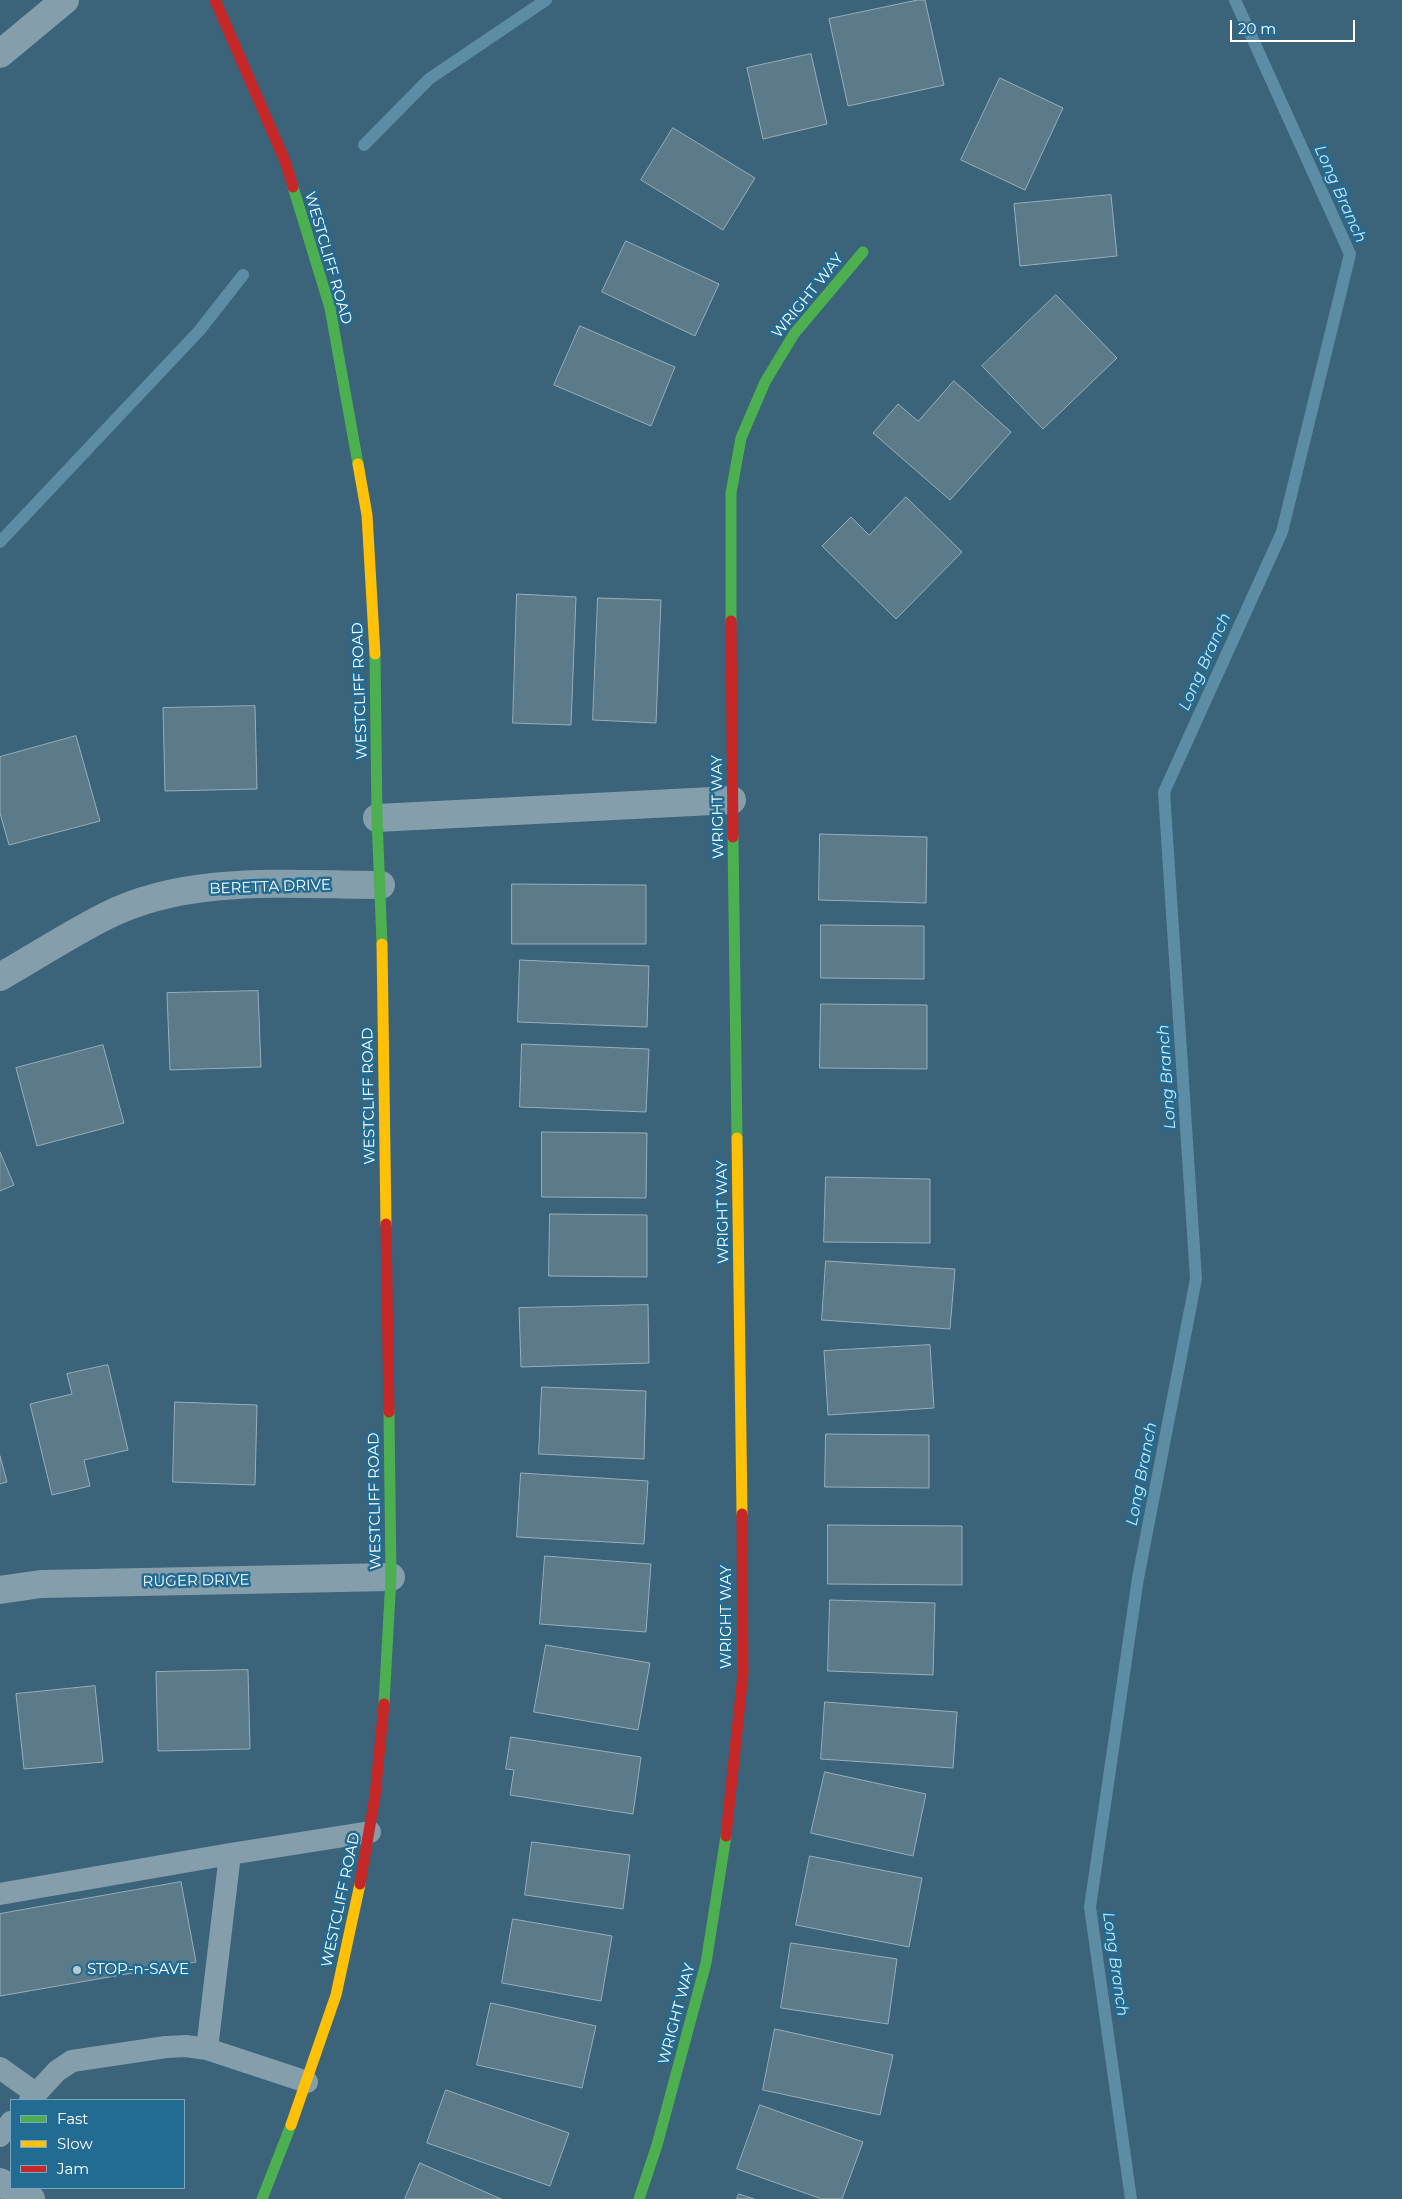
<!DOCTYPE html>
<style>
body{margin:0}
#map{position:relative;width:1402px;height:2199px;overflow:hidden;background:#3b6379;font-family:Montserrat,sans-serif}
canvas{display:block}
.legend{position:absolute;left:10px;top:2099px;width:175px;height:90px;box-sizing:border-box;background:#226b92;border:1px solid #7aa6be;margin:0;padding:6px 9px;list-style:none;font-size:15px;color:#fff}
.legend li{display:flex;align-items:center;gap:10px;height:25px}
.legend b{width:25px;border:1px solid #7aa6be}
.scale{position:absolute;left:1230px;top:20px;width:125px;height:22px;box-sizing:border-box;border:2px solid #fff;border-top:0;padding-left:6px;font-size:15px;line-height:18px;white-space:nowrap;color:#fff;-webkit-text-stroke:4px #226b92;paint-order:stroke}
</style>
<div id="map">
<canvas width="1402" height="2199"></canvas>
<ul class="legend">
<li><b style="height:6px;background:#4caf50"></b>Fast</li>
<li><b style="height:6px;background:#ffc107"></b>Slow</li>
<li><b style="height:6px;background:#c62828"></b>Jam</li>
</ul>
<div class="scale">20 m</div>
</div>
<script>
const g = document.querySelector('canvas').getContext('2d');
g.lineJoin = 'round';
function stroke(path, color, width, dash) {
  g.strokeStyle = color;
  g.lineWidth = width;
  g.lineCap = dash ? 'butt' : 'round';
  g.setLineDash(dash || []);
  g.stroke(path);
}
function paint(path, color) {
  g.fillStyle = color;
  g.fill(path, 'evenodd');
}
function drawText(font, color, halo, rows, align = 'center') {
  g.font = font + ' Montserrat,sans-serif';
  g.lineWidth = 5;
  g.setLineDash([]);
  g.textBaseline = 'middle';
  g.strokeStyle = halo;
  g.fillStyle = color;
  for (const [text, x, y, turn = 0] of rows) {
    g.save();
    g.translate(x, y);
    g.rotate((+turn || 0) * Math.PI / 180);
    g.textAlign = isNaN(turn) ? turn : align;
    if (halo) g.strokeText(text, 0, 0);
    g.fillText(text, 0, 0);
    g.restore();
  }
}
stroke(new Path2D(`
 M 364,145 L 429,79 L 546,0
 M 0,542 L 199,331 L 243,275
 M 1131,2199 L 1090,1907 L 1138,1578 L 1196,1279 L 1164,792 L 1282,532 L 1350,254 L 1235,0`), '#5d8ca5', 12);
const building = new Path2D(`
 M 918,0 L 925,0 L 944,85 L 848,106 L 829,19 Z
 M 811,54 L 827,124 L 763,139 L 747,68 Z
 M 1000,78 L 1063,108 L 1025,190 L 961,160 Z
 M 673,128 L 755,178 L 723,230 L 641,180 Z
 M 1111,195 L 1117,256 L 1020,266 L 1014,204 Z
 M 626,241 L 719,284 L 695,336 L 602,292 Z
 M 1056,295 L 1117,358 L 1043,429 L 982,366 Z
 M 580,326 L 675,367 L 651,426 L 554,385 Z
 M 954,381 L 1011,432 L 950,500 L 873,433 L 898,404 L 918,421 Z
 M 906,497 L 962,552 L 896,619 L 822,546 L 851,517 L 869,535 Z
 M 517,594 L 576,597 L 571,725 L 513,723 Z
 M 598,598 L 661,600 L 656,723 L 593,720 Z
 M 255,706 L 257,789 L 165,791 L 163,708 Z
 M 76,736 L 100,821 L 9,845 L 0,813 L 0,757 Z
 M 820,834 L 927,837 L 926,903 L 819,900 Z
 M 512,884 L 646,885 L 646,944 L 512,944 Z
 M 821,925 L 924,926 L 924,979 L 821,978 Z
 M 520,960 L 649,966 L 647,1027 L 518,1022 Z
 M 258,991 L 261,1067 L 170,1070 L 167,993 Z
 M 821,1004 L 927,1005 L 927,1069 L 820,1068 Z
 M 522,1044 L 649,1049 L 646,1112 L 520,1107 Z
 M 103,1045 L 124,1123 L 37,1146 L 16,1068 Z
 M 542,1132 L 647,1133 L 646,1198 L 542,1197 Z
 M 0,1152 L 14,1185 L 0,1191 Z
 M 826,1177 L 930,1179 L 930,1243 L 824,1242 Z
 M 550,1214 L 647,1215 L 647,1277 L 549,1276 Z
 M 826,1261 L 955,1269 L 950,1329 L 822,1320 Z
 M 648,1305 L 649,1363 L 521,1367 L 519,1308 Z
 M 930,1345 L 934,1408 L 828,1415 L 824,1351 Z
 M 108,1365 L 128,1450 L 84,1460 L 90,1486 L 52,1495 L 30,1404 L 72,1394 L 67,1374 Z
 M 542,1387 L 646,1391 L 644,1459 L 539,1454 Z
 M 175,1402 L 257,1405 L 255,1485 L 173,1482 Z
 M 826,1434 L 929,1435 L 929,1488 L 825,1487 Z
 M 0,1456 L 7,1482 L 0,1484 Z
 M 521,1473 L 648,1481 L 644,1544 L 517,1537 Z
 M 828,1525 L 962,1526 L 962,1585 L 828,1584 Z
 M 545,1556 L 651,1564 L 646,1632 L 540,1624 Z
 M 830,1600 L 935,1603 L 933,1675 L 828,1671 Z
 M 546,1645 L 650,1663 L 638,1730 L 534,1712 Z
 M 248,1670 L 250,1749 L 158,1751 L 156,1672 Z
 M 95,1686 L 103,1762 L 24,1769 L 16,1694 Z
 M 825,1702 L 957,1712 L 953,1768 L 821,1759 Z
 M 511,1737 L 641,1757 L 633,1814 L 510,1795 L 514,1770 L 506,1769 Z
 M 825,1772 L 926,1794 L 913,1856 L 811,1833 Z
 M 532,1842 L 630,1855 L 623,1909 L 525,1895 Z
 M 810,1856 L 922,1878 L 909,1947 L 796,1925 Z
 M 181,1882 L 196,1962 L 0,1996 L 0,1914 Z
 M 513,1919 L 612,1936 L 601,2001 L 502,1983 Z
 M 791,1943 L 897,1959 L 888,2024 L 781,2008 Z
 M 491,2003 L 596,2026 L 582,2088 L 477,2065 Z
 M 775,2029 L 893,2055 L 880,2115 L 763,2090 Z
 M 446,2090 L 569,2133 L 550,2186 L 427,2143 Z
 M 760,2105 L 863,2142 L 842,2199 L 822,2199 L 737,2169 Z
 M 420,2163 L 501,2199 L 405,2199 Z
 M 739,2194 L 754,2199 L 737,2199 Z`);
paint(building, '#5b7b8b');
stroke(building, '#98aeba', 1);
stroke(new Path2D(`
 M 0,1894 L 230,1854 L 370,1832
 M 207,2049 L 230,1854
 M 0,2068 L 35,2093
 M 30,2100 L 57,2071 L 72,2061 L 166,2047 L 186,2046 L 207,2049 L 307,2082
 M 0,2136 L 11,2122`), '#849eab', 22);
stroke(new Path2D(`
 M 0,54 L 65,0
 M 377,818 L 732,800
 M 0,977 C 35,957 70,934 106,916 C 189,874 291,885 381,885
 M 0,1590 L 41,1584 L 391,1577
 M 0,2182 L 31,2199`), '#849eab', 28);
stroke(new Path2D(`
 M 293,187 L 330,308 L 358,464
 M 731,621 L 731,493 L 741,438 L 765,382 L 794,334 L 863,252
 M 375,654 L 377,818 L 382,944
 M 733,837 L 737,1138
 M 384,1704 L 391,1577 L 389,1412
 M 262,2199 L 291,2125
 M 639,2199 L 657,2145 L 706,1963 L 726,1836`), '#4caf50', 11);
stroke(new Path2D(`
 M 358,464 L 367,515 L 375,654
 M 382,944 L 386,1224
 M 737,1138 L 742,1514
 M 291,2125 L 336,1995 L 360,1884`), '#ffc107', 11);
stroke(new Path2D(`
 M 215,0 L 285,161 L 293,187
 M 731,621 L 733,837
 M 386,1224 L 389,1412
 M 726,1836 L 743,1674 L 742,1514
 M 360,1884 L 375,1796 L 384,1704`), '#c62828', 11);
for (const [x, y, r, color] of [
 [77,1970,5,"#bac8d0"]
]) {
  const dot = new Path2D();
  dot.arc(x, y, r, 0, 2 * Math.PI);
  g.fillStyle = color;
  g.fill(dot);
  stroke(dot, '#226b92', 2);
}
drawText('15px', '#fff', '#226b92', [
 ["WESTCLIFF ROAD",328,258,74],
 ["WRIGHT WAY",808,296,-51],
 ["WESTCLIFF ROAD",360,691,-92],
 ["WRIGHT WAY",718,807,-91],
 ["BERETTA DRIVE",270,887,-2],
 ["WESTCLIFF ROAD",369,1096,-91],
 ["WRIGHT WAY",723,1212,-91],
 ["WESTCLIFF ROAD",375,1501,-91],
 ["RUGER DRIVE",196,1581,-1],
 ["WRIGHT WAY",727,1617,-90],
 ["WESTCLIFF ROAD",341,1900,-78],
 ["WRIGHT WAY",677,2014,-75]
]);
drawText('15px', '#fff', '#226b92', [
 ["STOP-n-SAVE",87,1970]
], 'left');
drawText('italic 16px', '#c9e7f6', '#226b92', [
 ["Long Branch",1340,194,66],
 ["Long Branch",1205,662,-66],
 ["Long Branch",1167,1077,-94],
 ["Long Branch",1142,1474,-79],
 ["Long Branch",1115,1964,82]
]);
</script>
